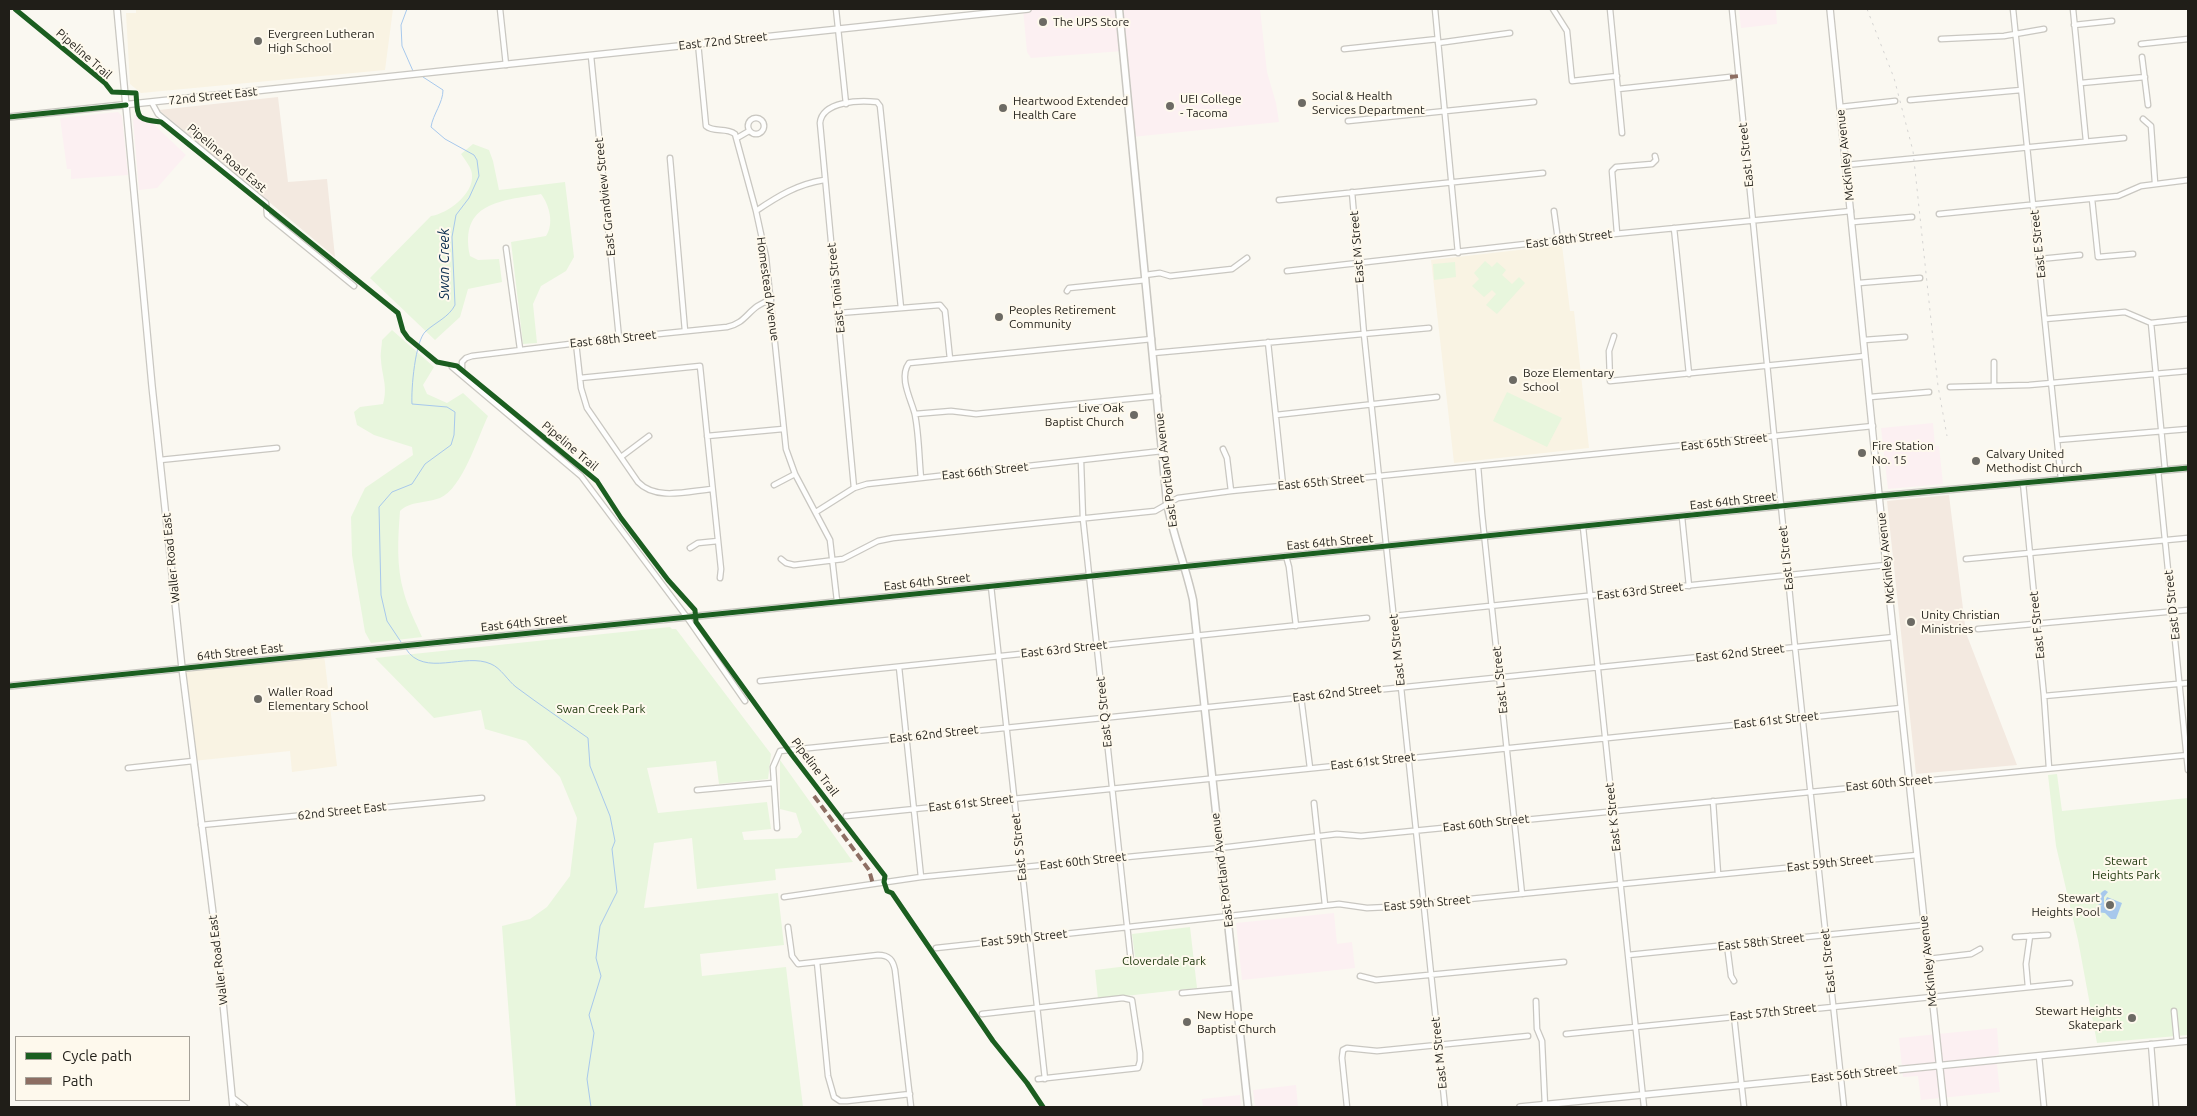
<!DOCTYPE html>
<style>
body{margin:0}
#map{position:relative;width:2197px;height:1116px;overflow:hidden;background:#faf8f1;font-family:Ubuntu,sans-serif}
canvas{display:block}
.frame{position:absolute;inset:0;border:10px solid #201e18;pointer-events:none}
.legend{position:absolute;left:15px;top:1036px;width:175px;height:65px;box-sizing:border-box;background:#fef9ed;border:1px solid #a5a198;margin:0;padding:6px 9px;list-style:none;font-size:15px;color:#201e18}
.legend li{display:flex;align-items:center;gap:10px;height:25px}
.legend b{width:25px;border:1px solid #a5a198}
</style>
<div id="map">
<canvas width="2197" height="1116"></canvas>
<div class="frame"></div>
<ul class="legend">
<li><b style="height:6px;background:#1b5e20"></b>Cycle path</li>
<li><b style="height:6px;background:#8d6e63"></b>Path</li>
</ul>
</div>
<script>
const g = document.querySelector('canvas').getContext('2d');
g.lineJoin = 'round';
function paint(path, color) {
  g.fillStyle = color;
  g.fill(path, 'evenodd');
}
function stroke(path, color, width, dash) {
  g.strokeStyle = color;
  g.lineWidth = width;
  g.lineCap = dash ? 'butt' : 'round';
  g.setLineDash(dash || []);
  g.stroke(path);
}
function drawText(font, color, halo, rows, align = 'center') {
  g.font = font + ' Ubuntu,sans-serif';
  g.lineWidth = 4;
  g.setLineDash([]);
  g.textBaseline = 'middle';
  g.strokeStyle = halo;
  g.fillStyle = color;
  for (const [text, x, y, turn = 0] of rows) {
    g.save();
    g.translate(x, y);
    g.rotate((+turn || 0) * Math.PI / 180);
    g.textAlign = isNaN(turn) ? turn : align;
    if (halo) g.strokeText(text, 0, 0);
    g.fillText(text, 0, 0);
    g.restore();
  }
}
paint(new Path2D(`
 M 1023,9 L 1260,9 L 1267,72 L 1276,103 L 1279,122 L 1132,137 L 1123,51 L 1031,58 L 1027,52 Z
 M 1739,9 L 1776,9 L 1777,24 L 1741,28 Z
 M 118,112 L 122,116 L 128,175 L 71,179 L 71,169 L 67,169 L 60,118 Z
 M 143,114 L 186,155 L 157,188 L 139,190 L 133,120 L 135,115 Z
 M 1933,423 L 1935,446 L 1939,446 L 1943,484 L 1888,489 L 1881,428 Z
 M 1334,913 L 1337,944 L 1352,942 L 1355,968 L 1242,980 L 1236,923 Z
 M 1997,1028 L 1999,1054 L 1996,1055 L 2000,1092 L 1921,1100 L 1918,1076 L 1903,1077 L 1899,1038 Z
 M 1296,1085 L 1298,1107 L 1255,1107 L 1253,1090 Z
 M 1240,1095 L 1241,1107 L 1203,1107 L 1202,1099 Z`), '#fcf0f2');
paint(new Path2D(`
 M 278,97 L 288,182 L 327,179 L 335,257 L 159,110 Z
 M 1949,495 L 1966,633 L 2017,765 L 1916,774 L 1887,501 Z`), '#f3e9e0');
paint(new Path2D(`
 M 136,9 L 393,9 L 385,70 L 141,93 L 130,84 L 126,13 L 136,13 Z
 M 1562,245 L 1570,311 L 1574,311 L 1589,448 L 1454,463 L 1431,260 Z
 M 324,654 L 337,766 L 292,772 L 290,751 L 193,761 L 182,668 Z`), '#f9f3e3');
paint(new Path2D(`
 M 473,144 L 489,150 L 493,161 L 499,190 L 565,182 L 574,257 L 566,271 L 541,286 L 533,304 L 537,343 L 523,344 L 511,242 L 546,236 C 554,224 550,206 541,194 C 501,201 459,202 470,256 L 478,260 L 499,259 L 502,282 L 468,289 L 460,317 L 435,340 L 370,278 L 431,216 C 447,214 474,194 472,175 C 472,168 465,160 461,154 Z
 M 1485,261 L 1492,267 L 1497,262 L 1506,270 L 1502,275 L 1512,284 L 1519,277 L 1525,283 L 1497,314 L 1486,305 L 1496,294 L 1492,290 L 1484,297 L 1472,286 L 1479,279 L 1474,273 Z
 M 1455,262 L 1456,277 L 1434,280 L 1433,264 Z
 M 392,330 L 434,367 L 423,385 L 427,394 L 447,403 L 463,393 L 488,416 C 478,437 462,489 440,498 C 427,503 410,501 400,511 C 398,538 396,566 404,593 C 408,608 416,623 422,637 L 371,643 L 365,632 L 352,555 L 351,517 L 365,488 L 413,455 L 412,447 L 374,435 L 357,425 L 354,412 L 360,407 L 383,404 C 388,386 382,377 381,360 C 380,353 382,346 382,340 Z
 M 1507,392 L 1562,418 L 1547,447 L 1493,421 Z
 M 670,627 L 672,629 L 676,629 L 771,754 L 768,779 L 719,784 L 716,761 L 647,768 L 658,813 L 767,802 L 771,829 L 742,832 L 744,840 L 797,838 L 802,832 L 796,813 L 780,809 L 780,760 L 853,862 L 775,869 L 776,880 L 697,889 L 692,838 L 654,843 L 644,908 L 778,893 L 784,945 L 700,954 L 702,976 L 786,967 L 803,1107 L 516,1107 L 502,926 L 530,919 L 547,907 L 570,876 L 577,818 L 560,777 L 526,741 L 485,729 L 481,710 L 434,718 L 375,658 Z
 M 2057,774 L 2062,811 L 2188,798 L 2188,1035 L 2097,1043 L 2078,940 L 2056,846 L 2048,775 Z
 M 1190,927 L 1197,988 L 1098,999 L 1095,970 L 1136,965 L 1132,934 Z`), '#e8f6dd');
paint(new Path2D(`
 M 2105,890 L 2108,892 L 2104,897 L 2104,904 L 2107,897 L 2122,903 L 2116,919 L 2111,919 L 2105,913 L 2095,912 L 2096,907 L 2102,906 L 2098,904 C 2097,899 2100,892 2105,890 Z`), '#a7c8ec');
stroke(new Path2D(`
 M 407,9 L 401,25 L 402,46 L 413,71
 M 401,642 L 387,621 L 381,595 L 379,507 L 392,492 L 412,484 L 425,464 L 451,445 L 454,435 L 455,412 L 447,407 L 412,404 C 411,390 415,340 426,331 C 436,322 449,317 455,305 L 452,237 L 456,215 L 469,198 L 479,176 L 477,160 L 474,155 L 445,139 L 431,127 C 433,114 443,103 443,90 L 423,77
 M 406,649 C 424,678 465,652 491,664 C 501,668 508,681 516,687 C 540,705 564,721 588,738 L 590,766 L 610,816 L 615,841 L 612,849 L 617,892 L 600,926 L 596,958 L 601,976 L 589,1015 L 594,1033 L 587,1079 L 591,1107`), '#a7c8ec', 1);
const street = new Path2D(`
 M 500,9 L 506,65
 M 836,9 L 846,104
 M 1435,9 L 1458,253
 M 1553,9 L 1567,31 L 1572,81 L 1617,76
 M 1610,9 L 1622,133
 M 1732,9 L 1795,647 L 1844,1107
 M 2013,9 L 2061,479
 M 2073,9 L 2086,141
 M 2074,25 L 2112,21
 M 1941,39 L 2004,36 L 2044,29
 M 698,43 L 706,126 C 714,133 726,127 735,134 L 756,211 L 766,257 L 786,449 L 795,474 L 830,540 L 837,601
 M 1438,43 L 1510,33
 M 2141,44 L 2188,39
 M 1344,49 L 1438,39
 M 591,56 L 619,338
 M 2142,57 L 2148,105
 M 2081,83 L 2145,77
 M 1618,89 L 1730,77
 M 1910,100 L 2021,90
 M 152,103 L 158,114 L 266,203 L 267,215 L 354,286
 M 1840,107 L 1895,101
 M748 126a8 8 0 1 1 16 0a8 8 0 1 1-16 0Z
 M 2143,119 L 2151,126 L 2155,183
 M 1348,121 L 1534,102
 M 737,138 L 749,131
 M 670,158 L 685,331
 M 1846,165 L 2124,138
 M 1352,192 L 1364,334 L 1445,1107
 M 2092,199 L 2098,257 L 2133,254
 M 1279,200 L 1543,173
 M 756,211 C 778,196 798,184 824,180
 M 1554,211 L 1558,240
 M 1939,214 L 2118,196 L 2141,186 L 2188,180
 M 1853,222 L 1912,217
 M 1674,228 L 1689,374
 M 1617,233 L 1612,171 L 1616,167 L 1652,164 L 1656,160 L 1655,156
 M 506,248 L 520,349
 M 2040,259 L 2080,255
 M 1287,271 L 1614,234 L 1851,211
 M 1145,275 L 1160,273 L 1170,276 L 1232,269 L 1247,258
 M 1859,283 L 1920,278
 M 1067,291 L 1069,288 L 1146,280
 M 839,313 L 940,305 L 945,311 L 950,359
 M 2045,319 L 2125,312 L 2151,323 L 2188,319
 M 2151,323 L 2165,470
 M 1614,336 L 1609,351 L 1610,381 L 1865,356
 M 1864,340 L 1905,337
 M 1268,342 L 1283,485
 M 576,343 L 581,388 L 587,408 L 638,482 C 656,501 689,491 712,489
 M 1153,353 L 1429,328
 M 1994,362 L 1994,386
 M 452,367 L 581,476 L 686,616 L 745,701
 M 462,375 L 462,362 L 466,358 L 472,356 L 619,338 L 727,327 C 748,323 748,306 771,300
 M 580,378 L 700,366 L 721,569 L 720,578
 M 1950,387 L 2029,385 L 2188,371
 M 1870,397 L 1929,392
 M 915,414 L 951,411 L 976,414 L 1158,396
 M 1276,415 L 1437,397
 M 707,436 L 783,429
 M 2057,440 L 2188,429
 M 1223,449 L 1227,458 L 1231,491
 M 621,457 L 649,436
 M 160,460 L 277,448
 M 1081,461 L 1083,519 L 1131,962
 M 1478,466 L 1482,514 L 1522,894
 M 2158,470 L 2188,770
 M 921,478 C 919,458 919,435 915,415 C 912,401 898,378 909,363 L 1152,339
 M 2023,483 L 2044,696 L 2049,768
 M 774,485 L 795,474
 M 854,488 L 820,123 C 822,101 860,100 877,102 L 880,106 L 901,308
 M 816,512 L 854,488 L 867,484 L 1162,451
 M 1682,517 L 1689,586
 M 1583,527 L 1644,1107
 M 690,548 L 698,543 L 718,541
 M 1286,556 L 1289,567 L 1296,626
 M 781,559 L 786,563 L 794,565 L 843,559 L 878,541 L 893,538 L 1155,511 L 1178,498 L 1231,491 L 1873,426
 M 1966,559 L 2188,538
 M 991,586 L 1045,1079
 M 1393,616 L 1886,565
 M 1978,629 L 2188,610
 M 899,667 L 921,877
 M 760,681 L 1367,618
 M 2044,696 L 2188,683
 M 1301,697 L 1310,768
 M 128,768 L 193,761
 M 697,790 L 773,783
 M 1713,801 L 1718,874
 M 1314,803 L 1325,905
 M 846,816 L 1901,708
 M 201,825 L 482,798
 M 777,828 L 773,767 L 780,751 L 1894,637
 M 784,897 L 921,877 L 1220,848 L 1337,834 L 1361,836 L 2188,755
 M 788,927 L 792,956 L 798,964 L 878,955 C 889,955 893,960 895,970 L 911,1107
 M 2015,937 L 2048,935
 M 1727,945 L 1731,976 L 1734,981
 M 936,948 L 1339,904 L 1367,908 L 1388,907 L 1917,855
 M 1628,955 L 1924,925
 M 1928,959 L 1971,954 L 1980,949
 M 817,962 L 828,1076 L 834,1097 L 840,1101 L 847,1101 L 910,1094
 M 1360,976 L 1376,980 L 1564,962
 M 2028,987 L 2026,964 L 2030,936
 M 1182,993 L 1235,988
 M 1536,1001 L 1537,1029 L 1542,1041 L 1545,1106
 M 2174,1011 L 2177,1042
 M 982,1014 L 1123,998 L 1132,1000 L 1140,1053 L 1140,1061 L 1138,1068 L 1038,1079
 M 1734,1016 L 1744,1107
 M 1566,1034 L 2070,983
 M 2151,1044 L 2156,1107
 M 2039,1056 L 2044,1107
 M 232,1097 L 245,1107
 M 1347,1107 L 1342,1058 L 1343,1050 L 1347,1048 L 1377,1051 L 1528,1036`);
const secondary = new Path2D(`
 M 117,9 L 152,386 L 182,668 L 219,961 L 233,1107
 M 1830,9 L 1886,565 L 1944,1107
 M 9,117 L 1028,9
 M 9,686 L 1879,496 L 2188,468
 M 1520,1107 L 2188,1041`);
const primary = new Path2D(`
 M 1119,9 L 1167,503 C 1173,536 1186,567 1193,600 L 1248,1107`);
stroke(street, '#c9c7c1', 7);
stroke(secondary, '#c9c7c1', 8);
stroke(primary, '#c9c7c1', 9);
stroke(street, '#fefefd', 4.5);
stroke(secondary, '#fefefd', 5.5);
stroke(primary, '#fefefd', 6);
stroke(new Path2D(`
 M 1867,9 L 1894,78 L 1913,151 L 1938,386 L 1947,436`), '#d5d4d2', 1, [2.5, 5]);
stroke(new Path2D(`
 M 1730,77 L 1739,76
 M 814,796 L 869,870 L 873,884`), '#8d6e63', 4, [8, 4]);
stroke(new Path2D(`
 M 15,9 L 105,83 L 112,92 L 136,93 C 138,118 135,119 161,122 L 398,313 L 403,331 L 408,338 L 437,362 L 457,366 L 597,481 L 621,518 L 668,580 L 695,610 L 696,622 L 792,755 L 885,876 L 884,882 L 887,891 L 892,893 L 993,1041 L 1027,1083 L 1043,1107
 M 9,117 L 126,105
 M 9,686 L 1879,496 L 2188,468`), '#1b5e20', 5);
for (const [x, y, r, color] of [
 [1043,22,5,"#6c6a64"],
 [258,41,5,"#6c6a64"],
 [1302,103,5,"#6c6a64"],
 [1170,106,5,"#6c6a64"],
 [1003,108,5,"#6c6a64"],
 [999,317,5,"#6c6a64"],
 [1513,380,5,"#6c6a64"],
 [1134,415,5,"#6c6a64"],
 [1862,453,5,"#6c6a64"],
 [1976,461,5,"#6c6a64"],
 [1911,622,5,"#6c6a64"],
 [258,699,5,"#6c6a64"],
 [2110,905,5,"#6c6a64"],
 [2132,1018,5,"#6c6a64"],
 [1187,1022,5,"#6c6a64"]
]) {
  const dot = new Path2D();
  dot.arc(x, y, r, 0, 2 * Math.PI);
  g.fillStyle = color;
  g.fill(dot);
  stroke(dot, '#fef9ed', 2);
}
drawText('12px', '#201e18', '#fef9ed', [
 ["The UPS Store",1053,22],
 ["Evergreen Lutheran",268,34],
 ["High School",268,48],
 ["Social & Health",1312,96],
 ["Services Department",1312,110],
 ["UEI College",1180,99],
 ["- Tacoma",1180,113],
 ["Heartwood Extended",1013,101],
 ["Health Care",1013,115],
 ["Peoples Retirement",1009,310],
 ["Community",1009,324],
 ["Boze Elementary",1523,373],
 ["School",1523,387],
 ["Live Oak",1124,408,"right"],
 ["Baptist Church",1124,422,"right"],
 ["Fire Station",1872,446],
 ["No. 15",1872,460],
 ["Calvary United",1986,454],
 ["Methodist Church",1986,468],
 ["Unity Christian",1921,615],
 ["Ministries",1921,629],
 ["Waller Road",268,692],
 ["Elementary School",268,706],
 ["Stewart",2100,898,"right"],
 ["Heights Pool",2100,912,"right"],
 ["Stewart Heights",2122,1011,"right"],
 ["Skatepark",2122,1025,"right"],
 ["New Hope",1197,1015],
 ["Baptist Church",1197,1029]
], 'left');
drawText('12px', '#201e18', '#fef9ed', [
 ["East 72nd Street",723,41,-6],
 ["Pipeline Trail",84,54,41],
 ["72nd Street East",213,96,-6],
 ["East I Street",1746,155,-96],
 ["McKinley Avenue",1845,155,-96],
 ["Pipeline Road East",227,158,40],
 ["East Grandview Street",605,197,-96],
 ["East 68th Street",1569,239,-7],
 ["East E Street",2038,244,-96],
 ["East M Street",1357,247,-95],
 ["East Tonia Street",836,288,-96],
 ["Homestead Avenue",768,289,82],
 ["East 68th Street",613,339,-6],
 ["East 65th Street",1724,442,-6],
 ["Pipeline Trail",570,446,40],
 ["East Portland Avenue",1166,470,-97],
 ["East 66th Street",985,471,-6],
 ["East 65th Street",1321,482,-5],
 ["East 64th Street",1733,501,-6],
 ["East 64th Street",1330,542,-5],
 ["Waller Road East",171,558,-96],
 ["East I Street",1786,558,-96],
 ["McKinley Avenue",1886,558,-96],
 ["East 64th Street",927,582,-6],
 ["East 63rd Street",1640,591,-6],
 ["East D Street",2172,605,-96],
 ["East 64th Street",524,623,-6],
 ["East F Street",2037,625,-96],
 ["East 63rd Street",1064,649,-6],
 ["East M Street",1397,650,-96],
 ["64th Street East",240,652,-6],
 ["East 62nd Street",1740,653,-6],
 ["East L Street",1500,680,-96],
 ["East 62nd Street",1337,693,-6],
 ["East Q Street",1104,712,-96],
 ["East 61st Street",1776,720,-6],
 ["East 62nd Street",934,734,-6],
 ["East 61st Street",1373,761,-6],
 ["Pipeline Trail",815,767,53],
 ["East 60th Street",1889,783,-5],
 ["East 61st Street",971,803,-6],
 ["62nd Street East",342,811,-6],
 ["East K Street",1613,817,-96],
 ["East 60th Street",1486,823,-6],
 ["East S Street",1019,847,-96],
 ["East 60th Street",1083,861,-6],
 ["East 59th Street",1830,863,-6],
 ["East Portland Avenue",1222,870,-97],
 ["East 59th Street",1427,903,-5],
 ["East 59th Street",1024,938,-6],
 ["East 58th Street",1761,942,-6],
 ["Waller Road East",218,960,-97],
 ["East I Street",1828,961,-96],
 ["McKinley Avenue",1928,961,-96],
 ["East 57th Street",1773,1012,-6],
 ["East M Street",1439,1053,-96],
 ["East 56th Street",1854,1074,-6]
]);
drawText('12px', '#1b3409', '#fef9ed', [
 ["Swan Creek Park",601,709],
 ["Stewart",2126,861],
 ["Heights Park",2126,875],
 ["Cloverdale Park",1164,961]
]);
drawText('italic 14px', '#0b2e50', '#fef9ed', [
 ["Swan Creek",444,264,-90]
]);
</script>
